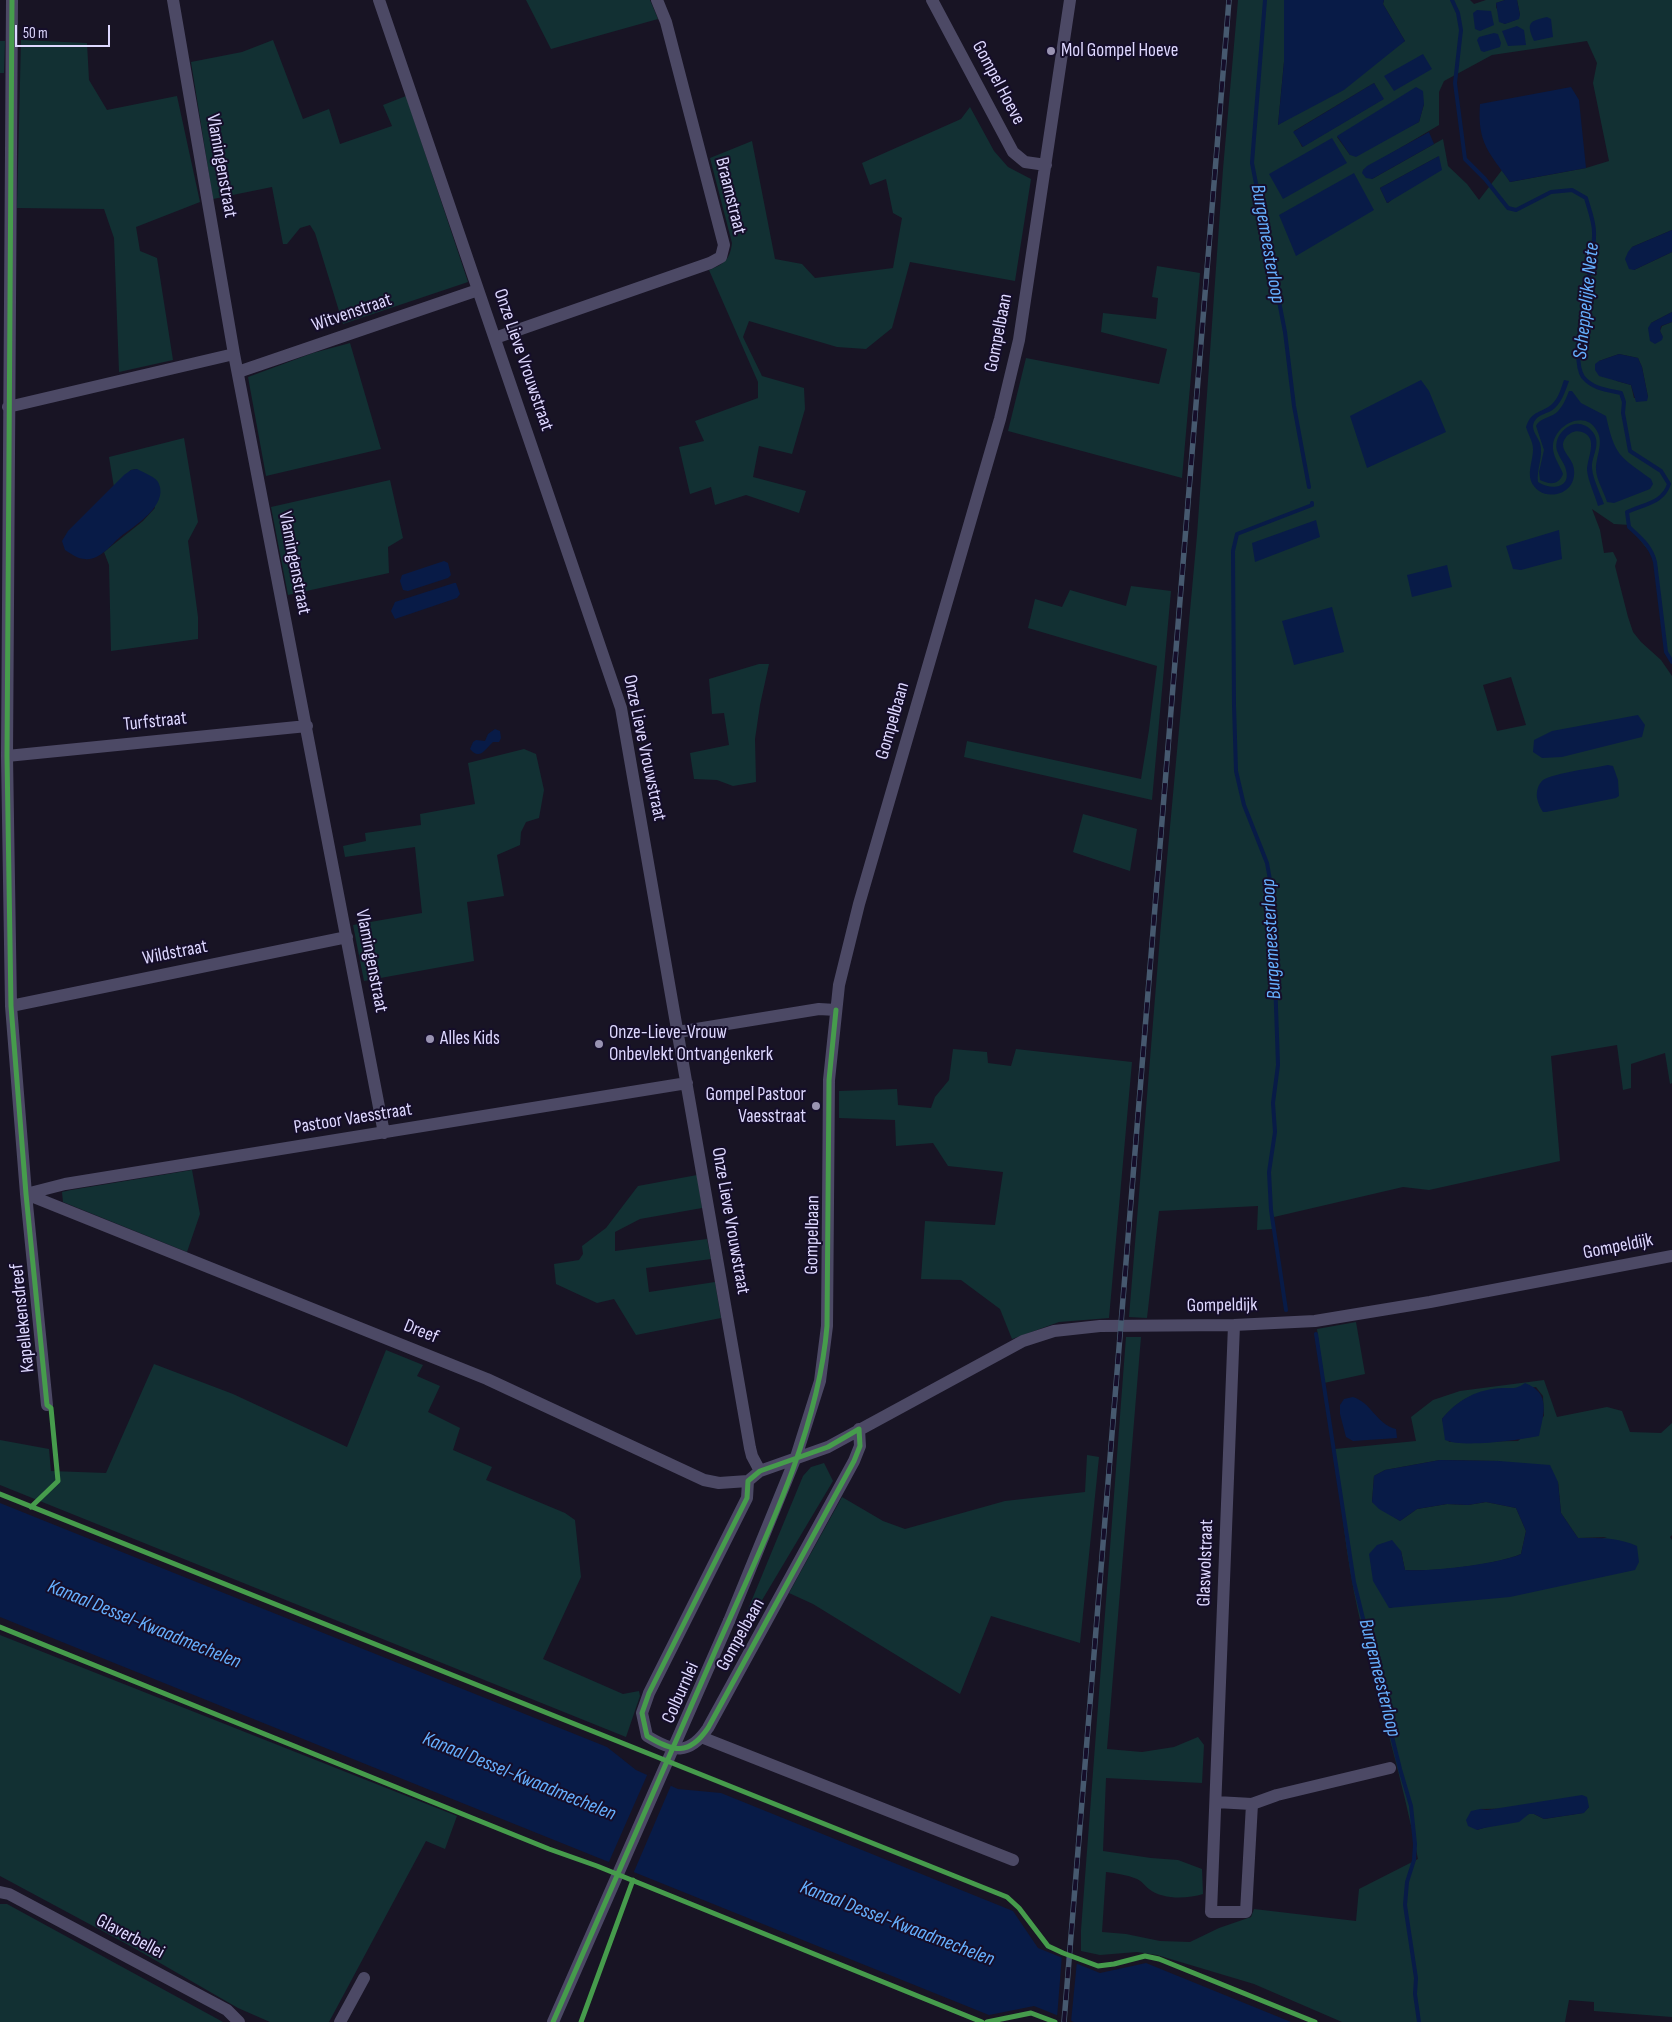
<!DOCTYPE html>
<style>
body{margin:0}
#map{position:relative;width:1672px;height:2022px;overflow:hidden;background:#181424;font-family:"Sofia Sans Condensed",sans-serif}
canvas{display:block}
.scale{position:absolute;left:15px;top:25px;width:95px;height:22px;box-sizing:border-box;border:2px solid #ded8ff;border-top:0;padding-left:6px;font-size:15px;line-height:18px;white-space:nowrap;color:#ded8ff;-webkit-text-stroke:4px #150e2a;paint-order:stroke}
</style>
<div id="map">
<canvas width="1672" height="2022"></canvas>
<div class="scale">50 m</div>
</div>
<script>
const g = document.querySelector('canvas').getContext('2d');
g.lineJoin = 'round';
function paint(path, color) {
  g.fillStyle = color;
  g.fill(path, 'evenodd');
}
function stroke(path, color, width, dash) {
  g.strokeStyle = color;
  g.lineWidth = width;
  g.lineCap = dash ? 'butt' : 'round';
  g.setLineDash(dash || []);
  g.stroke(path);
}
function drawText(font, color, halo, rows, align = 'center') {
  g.font = font + ' "Sofia Sans Condensed",sans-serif';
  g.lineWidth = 4;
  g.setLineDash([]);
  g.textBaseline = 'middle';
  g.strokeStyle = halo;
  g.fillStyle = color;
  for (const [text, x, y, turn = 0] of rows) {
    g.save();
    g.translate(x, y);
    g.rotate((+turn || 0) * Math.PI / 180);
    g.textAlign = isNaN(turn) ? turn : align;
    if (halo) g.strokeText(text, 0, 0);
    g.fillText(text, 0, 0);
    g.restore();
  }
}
paint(new Path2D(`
 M 526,0 L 650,0 L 658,19 L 551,49 Z
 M 1238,0 L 1284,0 L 1284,62 L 1278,125 L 1405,41 L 1383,4 L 1384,0 L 1470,0 L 1474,4 L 1486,0 L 1505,0 L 1496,3 L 1496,7 L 1504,24 L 1515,20 L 1520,15 L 1517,0 L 1672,0 L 1672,230 L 1632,247 L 1634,270 L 1672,252 L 1672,312 L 1651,323 L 1663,337 L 1660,331 L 1662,326 L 1672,322 L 1672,660 L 1666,649 L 1664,637 L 1657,566 C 1651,549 1637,540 1630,525 L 1614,524 L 1592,509 L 1600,530 L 1604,553 L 1613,552 L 1617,560 L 1615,566 L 1628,617 L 1633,632 L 1641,642 L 1661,660 L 1672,676 L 1672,1083 L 1670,1084 L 1665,1053 L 1631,1064 L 1631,1088 L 1623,1090 L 1617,1045 L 1551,1056 L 1560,1161 L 1429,1190 L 1403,1187 L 1274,1217 L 1272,1229 L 1257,1230 L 1258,1206 L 1159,1211 L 1147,1318 L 1129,1317 L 1161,924 L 1197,535 L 1223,169 ZM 1587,41 L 1597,63 L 1593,83 L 1609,161 L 1586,168 L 1510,182 L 1502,170 L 1479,200 L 1467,184 L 1448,166 L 1443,139 L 1372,179 L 1363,170 L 1439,125 L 1439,92 L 1444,81 L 1492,55 ZM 1374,83 L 1383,99 L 1302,147 L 1294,131 ZM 1424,104 L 1419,122 L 1350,155 L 1337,137 ZM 1439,156 L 1388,203 L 1387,203 L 1380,188 ZM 1619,354 L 1638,358 L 1642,367 L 1648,397 L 1634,398 L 1631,385 L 1617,381 L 1599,361 ZM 1511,677 L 1526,725 L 1497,731 L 1483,685 Z
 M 21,40 L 87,43 L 89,80 L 107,110 L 177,96 L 200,202 L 136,227 L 140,251 L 157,258 L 173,360 L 119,372 L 114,238 L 104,209 L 17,208 Z
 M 273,40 L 303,119 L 329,109 L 340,144 L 392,126 L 383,105 L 406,96 L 468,282 L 343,324 L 315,233 L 310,225 L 300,228 L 287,244 L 283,244 L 272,187 L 213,199 L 191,62 L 242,52 Z
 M 0,41 L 5,41 L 4,73 L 0,73 Z
 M 970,107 L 994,151 L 1008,167 L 1031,179 L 1015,281 L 910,262 L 892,328 L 866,349 L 837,347 L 749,321 L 743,337 L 762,376 L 804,388 L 805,409 L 792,454 L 759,446 L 753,477 L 806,491 L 799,513 L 746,495 L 715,505 L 711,487 L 690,494 L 679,447 L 704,441 L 695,421 L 758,398 L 758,382 L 709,270 C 724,264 730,260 732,243 L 710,158 L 752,141 L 775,259 L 802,264 L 815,278 L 893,268 L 902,218 L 893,213 L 886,179 L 870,185 L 862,163 L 961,119 Z
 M 1157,266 L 1200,273 L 1182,478 L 1008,431 L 1026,358 L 1159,384 L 1167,349 L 1101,332 L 1103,313 L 1156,319 L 1158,298 L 1152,297 Z
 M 350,343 L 381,449 L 266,476 L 248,377 L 313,353 Z
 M 184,438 L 198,522 L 188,541 L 198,617 L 198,639 L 111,651 L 109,565 L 104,552 L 143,521 L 155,508 L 137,469 L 131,470 L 114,487 L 109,457 Z
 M 390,480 L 403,538 L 388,547 L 389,573 L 288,595 L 271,507 Z
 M 1131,586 L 1171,591 L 1152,800 L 964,757 L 967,741 L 1141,779 L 1149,730 L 1157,666 L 1028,628 L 1035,599 L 1062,607 L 1070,590 L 1126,606 Z
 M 759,664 L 769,664 L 760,705 L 755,739 L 756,782 L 733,786 L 717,780 L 694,779 L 690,753 L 729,745 L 724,713 L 712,714 L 709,679 Z
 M 524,749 L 536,754 L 544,790 L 539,818 L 526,822 L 521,832 L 520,845 L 497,855 L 504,896 L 467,902 L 474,961 L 364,981 L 353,925 L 422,913 L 415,847 L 345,857 L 343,846 L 366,841 L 365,833 L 421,825 L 420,814 L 475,804 L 468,763 Z
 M 1083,814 L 1137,829 L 1130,871 L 1073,852 Z
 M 953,1049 L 987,1052 L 988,1063 L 1011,1066 L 1016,1049 L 1132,1062 L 1109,1318 L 1059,1322 L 1012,1339 L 1000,1309 L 961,1280 L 921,1279 L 925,1221 L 995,1225 L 1003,1172 L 948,1166 L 933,1143 L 896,1146 L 895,1120 L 839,1118 L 839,1091 L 897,1089 L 898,1105 L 931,1108 L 935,1097 L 949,1080 Z
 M 192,1170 L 200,1214 L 187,1252 L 63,1202 L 62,1192 L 71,1190 Z
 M 697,1175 L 702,1208 L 640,1219 L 615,1232 L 615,1251 L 707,1239 L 711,1259 L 646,1268 L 649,1292 L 715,1282 L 721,1318 L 636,1335 L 614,1299 L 597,1303 L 556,1284 L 554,1264 L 579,1260 L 583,1254 L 582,1246 L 606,1228 L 638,1186 Z
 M 1356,1322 L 1365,1374 L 1324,1383 L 1317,1329 Z
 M 1126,1337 L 1141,1337 L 1107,1749 L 1142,1752 L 1174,1747 L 1198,1737 L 1204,1745 L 1202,1783 L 1106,1778 L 1103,1851 L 1151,1858 L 1178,1860 L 1202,1869 L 1203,1894 C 1187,1899 1163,1900 1149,1889 C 1145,1886 1142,1881 1137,1879 C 1127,1875 1116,1873 1106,1872 L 1102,1932 L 1126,1934 L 1160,1941 L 1190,1942 L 1219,1928 L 1251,1917 L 1254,1909 L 1356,1921 L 1359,1889 L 1418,1859 C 1402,1775 1376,1694 1358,1611 C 1346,1558 1341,1504 1335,1449 L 1416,1441 L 1411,1417 L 1433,1400 L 1460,1391 L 1544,1380 L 1557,1417 L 1607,1407 L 1622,1411 L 1630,1432 L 1661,1433 L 1672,1423 L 1672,1535 L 1670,1537 L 1672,1540 L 1672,2017 L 1594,2011 L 1594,2002 L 1569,2000 L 1565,2022 L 1342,2022 L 1254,1984 L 1157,1955 L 1137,1952 L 1100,1955 L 1081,1951 L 1081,1930 ZM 1536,1387 L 1543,1396 L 1544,1416 L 1518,1441 L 1449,1442 L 1442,1419 C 1471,1385 1496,1391 1536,1387 ZM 1440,1460 L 1499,1461 L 1558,1482 L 1561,1513 L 1578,1538 L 1607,1537 L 1390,1608 L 1401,1551 L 1405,1570 C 1433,1572 1496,1565 1521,1554 L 1526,1531 L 1516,1508 L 1486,1502 L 1468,1505 L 1447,1504 L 1417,1509 L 1400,1521 L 1372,1502 L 1374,1476 L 1385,1470 ZM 1589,1807 L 1583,1813 L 1544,1819 L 1534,1814 L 1529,1814 L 1477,1830 L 1480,1809 Z
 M 386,1350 L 423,1365 L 417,1376 L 440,1386 L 428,1412 L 460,1428 L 453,1450 L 492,1467 L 486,1480 L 565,1513 L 575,1520 L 581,1577 L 543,1659 L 623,1694 L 639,1691 L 640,1696 L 626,1737 L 0,1485 L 0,1440 L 49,1449 L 51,1471 L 106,1473 L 154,1364 L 233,1394 L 347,1447 Z
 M 1087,1455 L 1099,1457 L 1080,1643 L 991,1616 L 960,1694 L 813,1604 L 789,1593 L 842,1497 L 883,1521 L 905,1529 L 1005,1501 L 1085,1492 Z
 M 824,1463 L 833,1481 L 749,1622 L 744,1619 L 803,1476 L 811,1467 Z
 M 0,1635 L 457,1816 L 445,1849 L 426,1841 L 329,2022 L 270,2022 L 238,2008 L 134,1948 L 0,1876 Z
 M 0,1904 L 7,1904 L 223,2022 L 0,2022 Z`), '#123033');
paint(new Path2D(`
 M 1284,0 L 1384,0 L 1383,4 L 1405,41 L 1344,90 L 1278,125 L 1284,62 Z
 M 1505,0 L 1517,0 L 1520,15 L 1519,19 L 1505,24 L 1499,22 L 1496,3 Z
 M 1477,10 L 1491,11 L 1494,25 L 1480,31 L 1475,29 L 1473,13 Z
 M 1547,17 L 1551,19 L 1553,37 L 1534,41 C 1526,23 1529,21 1547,17 Z
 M 1517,26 L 1524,30 L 1526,45 L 1508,46 L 1502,31 Z
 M 1494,33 L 1498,34 L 1501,43 L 1500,47 L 1484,52 L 1481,51 L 1477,40 L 1479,37 Z
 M 1423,54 L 1432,69 L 1394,91 L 1384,76 Z
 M 1374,83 L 1384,99 L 1303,147 L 1293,132 Z
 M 1416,87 L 1423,91 L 1424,104 L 1419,122 L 1356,157 L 1350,155 L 1337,136 Z
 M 1571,87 L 1579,100 L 1586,168 L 1510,182 C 1489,152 1477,143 1480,104 Z
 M 1429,132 L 1434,144 L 1372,179 L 1366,178 L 1362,173 L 1363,170 L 1367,166 Z
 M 1332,138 L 1347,163 L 1283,199 L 1269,174 Z
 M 1439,156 L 1442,170 L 1387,203 L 1380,188 Z
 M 1354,173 L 1374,210 L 1296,256 L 1279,215 Z
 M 1672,230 L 1672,252 L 1634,270 L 1629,269 L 1625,259 L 1628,252 L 1632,247 Z
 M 1672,312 L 1672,322 L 1661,326 L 1660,331 L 1663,337 L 1662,340 L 1655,344 L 1650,341 L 1648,328 L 1651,323 Z
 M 1619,354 L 1638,358 L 1642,367 L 1648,397 L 1647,401 L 1636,402 L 1631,385 L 1599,376 L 1595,370 L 1595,364 L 1599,361 Z
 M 1421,380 L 1429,391 L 1446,432 L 1367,468 L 1350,416 Z
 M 1564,380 L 1569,381 C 1565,392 1561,405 1551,411 C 1547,413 1540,415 1537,418 C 1528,427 1537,435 1540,443 C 1544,456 1536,470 1538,482 C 1550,490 1571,489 1566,470 C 1565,464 1560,459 1558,453 C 1552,441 1563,426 1575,424 C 1581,423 1588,426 1592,431 C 1601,442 1594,452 1592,464 C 1591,476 1600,492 1604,504 L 1598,506 C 1595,495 1588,481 1587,470 C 1587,458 1599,438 1582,432 C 1579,431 1574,431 1571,433 C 1567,435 1563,440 1563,445 C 1563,452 1571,458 1573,465 C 1577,478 1571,491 1557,494 C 1551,495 1545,495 1539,491 C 1523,479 1533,464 1533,449 C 1533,442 1528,434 1526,427 C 1532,409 1542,414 1553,403 C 1559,397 1561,388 1564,380 Z
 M 1569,391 L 1572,391 L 1581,403 L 1606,416 C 1615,456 1619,456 1651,479 L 1653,484 L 1650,489 L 1614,503 L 1607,502 C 1604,492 1596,479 1596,469 C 1596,456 1604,443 1597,431 C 1586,409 1555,424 1553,445 C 1552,456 1560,465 1563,474 C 1559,485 1550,485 1540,480 L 1539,472 L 1544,450 L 1536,426 C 1540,418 1549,418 1556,413 C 1562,408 1566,399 1569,391 Z
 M 137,469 C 144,473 157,477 159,484 C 168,506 134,526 120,537 C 111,545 99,561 85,559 C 78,559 71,554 65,550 L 62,541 L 68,531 L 124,475 L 131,470 Z
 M 1316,520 L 1320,537 L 1255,562 L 1252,543 Z
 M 1559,530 L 1562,559 L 1521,570 L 1513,569 L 1506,546 Z
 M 444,561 L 448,563 L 451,575 L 448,578 L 408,591 L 403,590 L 400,581 L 402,575 Z
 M 1447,565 L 1452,587 L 1412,597 L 1407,575 Z
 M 454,583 L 456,583 L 460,594 L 457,598 L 395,619 L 391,611 L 395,602 Z
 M 1332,607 L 1344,652 L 1294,665 L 1282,621 Z
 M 1638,715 L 1645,725 L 1642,737 L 1562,757 L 1542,758 L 1533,752 L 1534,740 L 1552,731 Z
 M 495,729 L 500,731 L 501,738 L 499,742 L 493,742 C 485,749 480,761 470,749 L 473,742 L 476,740 L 485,741 L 488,734 Z
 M 1608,765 L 1613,766 L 1618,780 L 1619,796 L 1616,798 L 1546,812 L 1543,812 C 1540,808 1538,803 1537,798 C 1536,792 1538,784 1543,780 C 1554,773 1594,768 1608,765 Z
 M 1525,1383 C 1551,1393 1544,1413 1539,1436 C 1519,1440 1463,1448 1445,1440 L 1442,1419 C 1458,1399 1478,1389 1503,1388 C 1513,1388 1517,1389 1525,1383 Z
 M 1353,1397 C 1372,1403 1376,1424 1396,1429 L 1397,1438 L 1353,1441 L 1346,1437 L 1340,1414 L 1340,1405 L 1344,1399 Z
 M 1440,1460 L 1499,1461 L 1550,1465 L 1558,1482 L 1561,1513 L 1578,1538 C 1599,1538 1617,1537 1637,1546 L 1639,1562 L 1635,1570 L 1510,1597 L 1389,1608 L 1373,1581 L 1369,1554 L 1377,1545 L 1392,1540 L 1401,1551 L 1405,1570 C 1430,1572 1499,1564 1521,1554 L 1526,1531 L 1516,1508 L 1486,1502 L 1468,1505 L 1447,1504 L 1417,1509 L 1400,1521 L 1379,1509 L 1372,1502 L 1374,1476 L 1385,1470 Z
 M 0,1503 L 607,1747 L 636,1770 L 678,1789 L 721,1793 L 1013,1911 L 1038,1948 L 1100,1973 L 1146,1963 L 1291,2022 L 1074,2022 L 1034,2006 L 989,2015 L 0,1617 Z
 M 1582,1795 L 1587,1797 L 1589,1807 L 1584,1813 L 1544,1819 L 1534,1814 L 1529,1814 L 1519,1822 L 1484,1828 L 1477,1830 L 1468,1826 L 1466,1820 L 1471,1811 L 1480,1809 L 1487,1810 Z`), '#081b47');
paint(new Path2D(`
 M 648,1773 L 672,1783 L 633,1874 L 608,1864 Z
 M 1062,1955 L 1077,1961 L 1071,2022 L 1057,2018 Z`), '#181424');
stroke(new Path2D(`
 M 1265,0 L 1252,163 L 1285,332 L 1294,406 L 1309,487
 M 1452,0 L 1458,13 L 1461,30 L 1455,83 L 1465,159 L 1485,179 L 1508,208 L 1516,210 L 1551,192 L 1572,190 L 1586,198 C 1589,209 1594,221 1594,232 C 1596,264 1567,354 1583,377 C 1593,389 1607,390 1621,393 L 1624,402 L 1623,413 L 1630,451 L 1661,471 L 1669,484 C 1663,503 1644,504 1627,512 L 1629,527 C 1641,538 1651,546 1655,562 L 1666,652 L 1672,662
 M 1286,1310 L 1271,1210 L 1269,1172 L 1275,1132 L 1273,1103 L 1278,1065 L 1272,891 L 1267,863 L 1244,805 L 1236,771 L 1234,705 L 1233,551 L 1237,534 L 1312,505 L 1312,503
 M 1316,1334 L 1354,1582 L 1400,1769 L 1411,1806 L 1415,1844 L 1414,1860 L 1407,1882 L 1405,1905 L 1416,1978 L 1415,1994 L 1419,2022`), '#081b47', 4);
stroke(new Path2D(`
 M 12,0 L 7,756 L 11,1006 L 26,1194 L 47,1405
 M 173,0 L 234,354 L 384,1133
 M 379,0 L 621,708 L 750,1448 L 752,1456 L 760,1471
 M 932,0 L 1013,152 L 1025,162 L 1046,165
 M 495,338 L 710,263 L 721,257 L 724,245 L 666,22 L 657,0
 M 238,372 L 478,290
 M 8,407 L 234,354
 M 7,756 L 307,726
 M 11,1006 L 347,937
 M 678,1032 L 819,1009 L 836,1010
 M 26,1194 L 487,1379 L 704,1480 L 719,1483 L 748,1481 L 760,1471 L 828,1447 L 1023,1341 L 1054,1331 L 1100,1326 L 1234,1325 L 1315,1321 L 1430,1302 L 1672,1256
 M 26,1194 L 65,1184 L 687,1083
 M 1234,1325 L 1211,1912 L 1246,1912 L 1252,1804
 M 748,1481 L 747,1498 L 649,1693 L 642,1713 L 647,1736 C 673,1752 689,1756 708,1728 L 854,1461 L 860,1446 L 859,1429
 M 729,1621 L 796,1457 L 820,1381 L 827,1326 L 829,1080 L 839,985 L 859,904 L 1000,419 L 1019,340 L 1070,0
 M 701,1737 L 1013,1860
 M 1216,1802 L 1252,1804 L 1277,1795 L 1390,1768
 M 0,1892 L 9,1894 L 227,2010 L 239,2022
 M 340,2022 L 364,1978`), '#4c4965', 12);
const rail = new Path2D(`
 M 1064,2022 L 1229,0`);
stroke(rail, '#46596f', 5.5);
stroke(rail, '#150e2a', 4, [11]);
stroke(new Path2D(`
 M 553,2022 L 729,1621`), '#4c4965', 12);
stroke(new Path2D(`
 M 12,0 L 7,756 L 11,1006 L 26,1194 L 47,1405 L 51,1408 L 58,1481 L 31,1507
 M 859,1429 L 860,1446 L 854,1461 L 708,1728 C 689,1756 673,1752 647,1736 L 642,1713 L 649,1693 L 747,1498 L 748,1481 L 760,1471 L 828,1447 Z
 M 0,1494 L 1007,1897 L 1019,1908 L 1048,1946 L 1063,1953 L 1098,1966 L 1114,1964 L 1145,1956 L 1159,1959 L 1315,2022
 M 0,1627 L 549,1849 L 597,1866 L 982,2022
 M 553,2022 C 608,1897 663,1772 717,1647 C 761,1548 818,1435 827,1326 L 829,1080 L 836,1010
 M 581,2022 L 633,1880
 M 987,2022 L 1031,2013 L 1055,2022`), '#469c4c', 5);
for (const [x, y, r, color] of [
 [1051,51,5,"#9993b2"],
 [430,1039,5,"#9993b2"],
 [599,1044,5,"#9993b2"],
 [816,1106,5,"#9993b2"]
]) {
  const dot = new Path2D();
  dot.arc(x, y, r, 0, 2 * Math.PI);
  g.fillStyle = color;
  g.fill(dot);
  stroke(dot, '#150e2a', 2);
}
drawText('19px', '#ded8ff', '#150e2a', [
 ["Mol Gompel Hoeve",1061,51],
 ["Onze-Lieve-Vrouw",609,1033],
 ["Onbevlekt Ontvangenkerk",609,1055],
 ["Alles Kids",440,1039],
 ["Gompel Pastoor",806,1095,"right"],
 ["Vaesstraat",806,1117,"right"]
], 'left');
drawText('19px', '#ded8ff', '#150e2a', [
 ["Gompel Hoeve",998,83,62],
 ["Vlamingenstraat",221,166,80],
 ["Braamstraat",730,196,76],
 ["Witvenstraat",352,313,-19],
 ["Gompelbaan",999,333,-79],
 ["Onze Lieve Vrouwstraat",523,360,71],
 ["Vlamingenstraat",294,563,79],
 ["Gompelbaan",893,721,-74],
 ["Turfstraat",155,722,-6],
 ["Onze Lieve Vrouwstraat",644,748,78],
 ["Wildstraat",175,953,-11],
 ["Vlamingenstraat",371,961,79],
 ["Pastoor Vaesstraat",353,1119,-9],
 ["Onze Lieve Vrouwstraat",730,1221,80],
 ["Gompelbaan",813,1235,-89],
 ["Gompeldijk",1618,1247,-11],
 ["Gompeldijk",1222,1306,-1],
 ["Kapellekensdreef",23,1318,-96],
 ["Dreef",421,1332,22],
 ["Glaswolstraat",1206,1563,-88],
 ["Gompelbaan",741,1635,-61],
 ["Colburnlei",681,1693,-66],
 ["Glaverbellei",130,1937,28]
]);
drawText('italic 20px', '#66b0ff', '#150e2a', [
 ["Burgemeesterloop",1267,244,80],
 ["Scheppelijke Nete",1587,301,-84],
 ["Burgemeesterloop",1272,939,-93],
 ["Kanaal Dessel-Kwaadmechelen",144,1625,22],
 ["Burgemeesterloop",1379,1678,76],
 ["Kanaal Dessel-Kwaadmechelen",519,1777,22],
 ["Kanaal Dessel-Kwaadmechelen",897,1924,21]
]);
</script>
